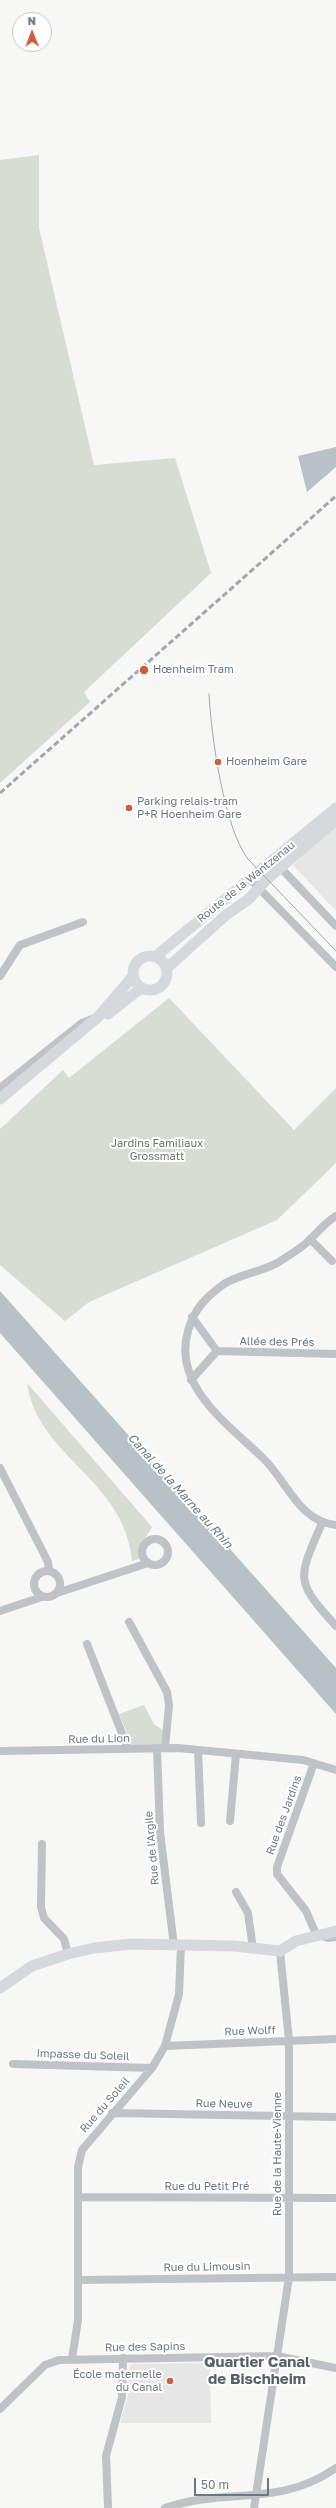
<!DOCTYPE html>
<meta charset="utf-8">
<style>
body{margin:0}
#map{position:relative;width:336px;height:2508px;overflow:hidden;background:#f7f7f5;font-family:"Golos Text",sans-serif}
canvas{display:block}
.north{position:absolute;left:12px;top:12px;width:40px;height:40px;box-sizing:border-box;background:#fff;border:1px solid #c3c9cd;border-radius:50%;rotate:359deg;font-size:11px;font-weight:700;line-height:16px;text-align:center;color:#6a7883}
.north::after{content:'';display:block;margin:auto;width:14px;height:18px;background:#d15c3c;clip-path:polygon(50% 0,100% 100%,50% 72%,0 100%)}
.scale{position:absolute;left:194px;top:2478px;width:75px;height:18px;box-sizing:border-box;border:2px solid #6a7883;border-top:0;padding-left:5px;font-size:12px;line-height:14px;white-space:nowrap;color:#6a7883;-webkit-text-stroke:3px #fff;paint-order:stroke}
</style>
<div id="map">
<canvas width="336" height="2508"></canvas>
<div class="north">N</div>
<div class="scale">50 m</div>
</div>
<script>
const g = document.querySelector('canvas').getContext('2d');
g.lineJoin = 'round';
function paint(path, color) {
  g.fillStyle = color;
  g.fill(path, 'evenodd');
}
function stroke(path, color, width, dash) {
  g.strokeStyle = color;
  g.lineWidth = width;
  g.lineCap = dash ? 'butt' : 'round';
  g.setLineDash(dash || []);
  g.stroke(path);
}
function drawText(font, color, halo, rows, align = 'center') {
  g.font = font + ' "Golos Text",sans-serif';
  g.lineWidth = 4;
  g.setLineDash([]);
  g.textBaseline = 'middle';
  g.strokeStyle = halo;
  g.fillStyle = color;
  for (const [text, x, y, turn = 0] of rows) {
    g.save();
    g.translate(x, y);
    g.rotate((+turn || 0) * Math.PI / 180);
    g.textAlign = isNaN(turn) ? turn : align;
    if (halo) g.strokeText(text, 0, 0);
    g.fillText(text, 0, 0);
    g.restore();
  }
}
paint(new Path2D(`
 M 336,825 L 336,911 L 293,865 Z
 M 210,2363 L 211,2423 L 120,2423 L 128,2396 L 129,2367 L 133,2364 Z`), '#e5e6e5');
paint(new Path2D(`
 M 39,155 L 39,228 L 94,465 L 175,458 L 211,573 L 84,692 L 90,702 L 0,783 L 0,160 Z
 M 169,998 L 294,1130 L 336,1088 L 336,1163 L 277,1220 L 89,1302 L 65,1321 L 0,1265 L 0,1129 L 63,1070 L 69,1078 Z
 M 27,1383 L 152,1527 L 139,1548 L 139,1559 L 132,1561 C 125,1479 37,1457 27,1383 Z
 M 144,1705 L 154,1724 L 163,1730 L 162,1745 L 132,1746 L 119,1714 Z`), '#d7dcd5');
paint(new Path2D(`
 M 336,447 L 336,467 L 307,492 L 298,456 Z
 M 0,1291 L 336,1668 L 336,1714 L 0,1333 Z`), '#b8c2c6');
stroke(new Path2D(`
 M 278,865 L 336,926
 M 249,878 L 336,967
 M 0,976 L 20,945 L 83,922
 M 0,1088 L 82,1023 L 92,1019
 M 336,1216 C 324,1223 316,1235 305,1244 C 297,1251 286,1257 277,1263 C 261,1272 240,1274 224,1284 C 206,1297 194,1309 188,1331 C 172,1386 228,1424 263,1458 C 287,1481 298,1521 336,1525
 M 310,1239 L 332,1261
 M 192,1317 L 217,1351 L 336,1354
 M 191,1380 L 217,1351
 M 0,1468 L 48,1562 L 49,1571
 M 322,1523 C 298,1579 294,1580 336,1626
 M142 1552a13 13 0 1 1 26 0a13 13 0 1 1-26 0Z
 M34 1584a13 13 0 1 1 26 0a13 13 0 1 1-26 0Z
 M 57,1593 L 148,1563
 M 0,1611 L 42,1597
 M 129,1622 L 167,1692 L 169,1705 L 165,1748
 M 87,1644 L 128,1749
 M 157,1748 L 160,1832 L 174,1946
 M 198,1750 L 201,1823
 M 0,1751 L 178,1748 L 303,1760 L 336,1770
 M 314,1763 L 277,1867 L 277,1874 L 306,1911 L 316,1934 L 328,1938 L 336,1937
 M 230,1821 L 236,1754
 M 42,1844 L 41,1907 L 44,1918 L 64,1939 L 68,1954
 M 236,1892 L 248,1913 L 253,1949
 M 165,2046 L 336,2039
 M 13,2064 L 152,2068
 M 112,2113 L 336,2117
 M 78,2197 L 336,2198
 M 78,2280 L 336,2277
 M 72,2359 L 78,2320 L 78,2167 L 82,2150 L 152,2068 L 165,2046 L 179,1994 L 181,1946
 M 0,2409 L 45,2365 L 59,2360 L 277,2356 L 336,2368
 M 108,2508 L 106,2456 L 122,2397 L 123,2358
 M 165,2508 C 228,2487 278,2508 336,2468
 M 254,2508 L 289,2277 L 289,2041 L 280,1951`), '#bfc3c6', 8);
stroke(new Path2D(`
 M133 973a17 17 0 1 1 34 0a17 17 0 1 1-34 0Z
 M 156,956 L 336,808
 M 167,968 L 226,915 L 249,899 L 267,879 L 336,820
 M 108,1014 L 141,988
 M 0,1099 L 98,1017 L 133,976
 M 0,1988 L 32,1966 L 68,1954 L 94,1948 L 132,1944 L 234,1946 L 280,1951 L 296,1941 L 336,1931`), '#d5d9dc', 11);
stroke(new Path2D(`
 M 209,694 C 211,735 224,828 248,859 L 336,951`), '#a1a7ac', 1);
stroke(new Path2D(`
 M 0,793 L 336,496`), '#a1a7ac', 3, [6, 3]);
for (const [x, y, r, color] of [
 [144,670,5,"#d15c3c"],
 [218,762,4,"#d15c3c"],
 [129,808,4,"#d15c3c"],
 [170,2381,4,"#d15c3c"]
]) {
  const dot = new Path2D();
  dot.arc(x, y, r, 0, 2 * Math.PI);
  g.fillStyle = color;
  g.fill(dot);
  stroke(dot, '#fff', 1.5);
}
drawText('11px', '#6a7883', '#fff', [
 ["Hœnheim Tram",153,670],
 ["Hoenheim Gare",226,762],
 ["Parking relais-tram",137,802],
 ["P+R Hoenheim Gare",137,815],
 ["École maternelle",162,2375,"right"],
 ["du Canal",162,2388,"right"]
], 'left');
drawText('11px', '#6a7883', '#fff', [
 ["Route de la Wantzenau",246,882,-39],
 ["Allée des Prés",277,1342,1],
 ["Rue du Lion",99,1739,-1],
 ["Rue des Jardins",284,1815,-70],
 ["Rue de l'Argile",152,1848,-95],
 ["Rue Wolff",250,2031,-2],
 ["Impasse du Soleil",83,2055,2],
 ["Rue Neuve",224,2104,1],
 ["Rue du Soleil",105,2105,-49],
 ["Rue de la Haute-Vienne",278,2154,-90],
 ["Rue du Petit Pré",207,2187],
 ["Rue du Limousin",207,2267,-1],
 ["Rue des Sapins",145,2347,-1]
]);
drawText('11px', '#677664', '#fff', [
 ["Jardins Familiaux",157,1144],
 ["Grossmatt",157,1157]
]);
drawText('italic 12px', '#66787f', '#fff', [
 ["Canal de la Marne au Rhin",180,1491,48]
]);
drawText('bold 15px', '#576169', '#fff', [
 ["Quartier Canal",257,2362],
 ["de Bischheim",257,2379]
]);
</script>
